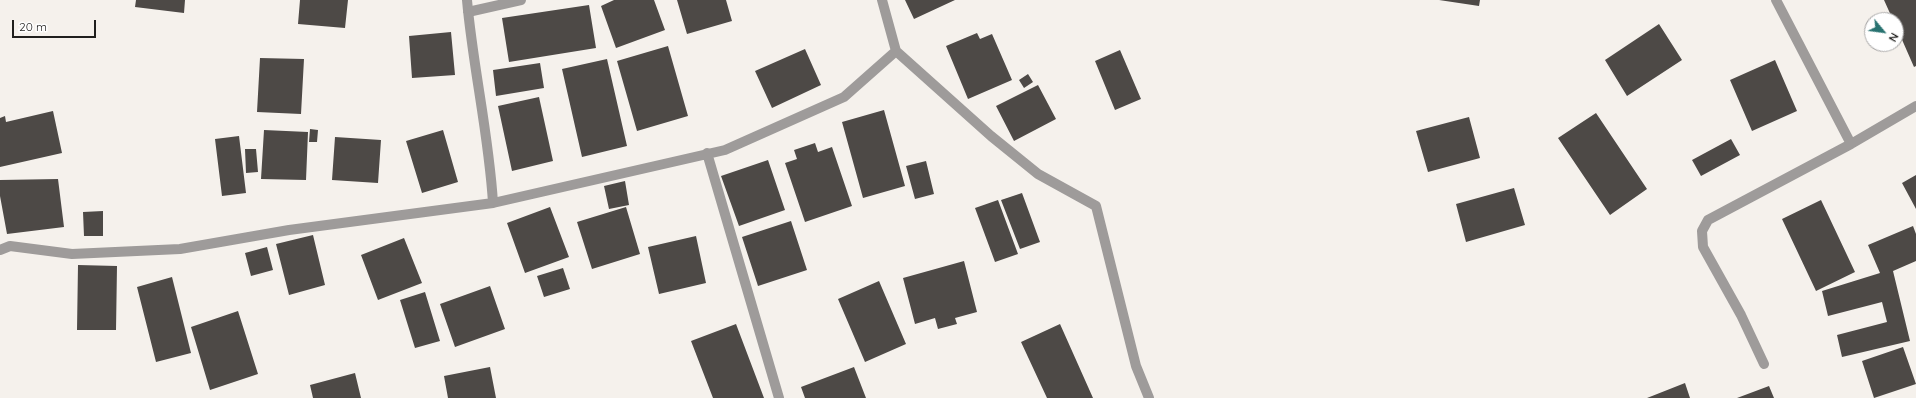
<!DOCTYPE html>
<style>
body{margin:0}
#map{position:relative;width:1916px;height:398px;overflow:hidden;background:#f5f1ec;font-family:Quicksand,sans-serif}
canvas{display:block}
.north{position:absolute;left:1864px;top:12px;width:40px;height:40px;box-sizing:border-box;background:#fff;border:1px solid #a6a5a5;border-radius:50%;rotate:119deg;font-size:11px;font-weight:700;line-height:16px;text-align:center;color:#201f1d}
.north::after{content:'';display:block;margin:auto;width:14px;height:18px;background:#287270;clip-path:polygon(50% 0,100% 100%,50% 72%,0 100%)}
.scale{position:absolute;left:12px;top:20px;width:84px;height:18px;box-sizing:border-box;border:2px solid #201f1d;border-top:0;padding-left:5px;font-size:12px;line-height:14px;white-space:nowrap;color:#201f1d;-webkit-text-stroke:3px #fff;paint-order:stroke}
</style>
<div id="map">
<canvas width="1916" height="398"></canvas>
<div class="north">N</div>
<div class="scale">20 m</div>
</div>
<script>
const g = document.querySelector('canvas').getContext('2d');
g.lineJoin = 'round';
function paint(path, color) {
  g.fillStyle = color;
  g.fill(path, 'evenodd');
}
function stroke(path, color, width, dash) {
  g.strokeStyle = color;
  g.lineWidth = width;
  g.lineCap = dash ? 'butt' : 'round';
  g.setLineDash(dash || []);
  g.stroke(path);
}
paint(new Path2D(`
 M 136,0 L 185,0 L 184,13 L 135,7 Z
 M 300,0 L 348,0 L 345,28 L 298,24 Z
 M 614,0 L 654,0 L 665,30 L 616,48 L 601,6 Z
 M 677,0 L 726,0 L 732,21 L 687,34 Z
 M 905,0 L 955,0 L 914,19 Z
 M 1439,0 L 1480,0 L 1479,6 Z
 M 1884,0 L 1916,0 L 1916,66 L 1914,67 L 1896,26 L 1896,20 L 1893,20 Z
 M 589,5 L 596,48 L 509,62 L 502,18 Z
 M 1659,24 L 1682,60 L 1627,96 L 1605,60 Z
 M 451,32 L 455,75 L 412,78 L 409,36 Z
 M 977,33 L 980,39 L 992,34 L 1012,80 L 968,99 L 946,46 Z
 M 668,46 L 688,116 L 637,131 L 617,61 Z
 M 805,49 L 821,85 L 772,108 L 755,71 Z
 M 1120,50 L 1141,99 L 1115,110 L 1095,61 Z
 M 260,58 L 304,59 L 301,114 L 257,112 Z
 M 607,59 L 627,146 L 582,157 L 562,69 Z
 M 1775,60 L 1797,111 L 1752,131 L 1730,80 Z
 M 540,63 L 544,88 L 496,96 L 493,70 Z
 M 1028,74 L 1033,82 L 1024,88 L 1019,80 Z
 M 1038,85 L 1056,119 L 1014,141 L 996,106 Z
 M 539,97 L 553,161 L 512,171 L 498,106 Z
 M 884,110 L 905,186 L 863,198 L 842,122 Z
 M 53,111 L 62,153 L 0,167 L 0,118 L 5,116 L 6,122 Z
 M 1596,113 L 1647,189 L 1610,215 L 1558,138 Z
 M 1469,117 L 1480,158 L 1428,172 L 1416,131 Z
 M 310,129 L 318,130 L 317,142 L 309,142 Z
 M 264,130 L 308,132 L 306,180 L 261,179 Z
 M 443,130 L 458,182 L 422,193 L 406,141 Z
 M 239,136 L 246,193 L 222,196 L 215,139 Z
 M 335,137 L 381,140 L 378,183 L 332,180 Z
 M 1731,139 L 1740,155 L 1701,176 L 1692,160 Z
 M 815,143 L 818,152 L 832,147 L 852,206 L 805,222 L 785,163 L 797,159 L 794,150 Z
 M 245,149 L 256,149 L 258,172 L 246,173 Z
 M 768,160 L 785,210 L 739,226 L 721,176 Z
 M 926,161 L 934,194 L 915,199 L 906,166 Z
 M 1916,175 L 1916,209 L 1902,183 Z
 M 58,179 L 64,227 L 7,234 L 0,196 L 0,180 Z
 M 625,181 L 629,205 L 609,209 L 604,186 Z
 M 1514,188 L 1525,225 L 1466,242 L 1456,204 Z
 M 1022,193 L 1040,242 L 1020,249 L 1001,200 Z
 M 998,200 L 1018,254 L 995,262 L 975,208 Z
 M 1821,200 L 1855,272 L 1816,291 L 1782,219 Z
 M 550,207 L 569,257 L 525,273 L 507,223 Z
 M 626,207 L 640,254 L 592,269 L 577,222 Z
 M 103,211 L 103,236 L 84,236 L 83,212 Z
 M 791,221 L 807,270 L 758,286 L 742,237 Z
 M 1913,226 L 1916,234 L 1916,261 L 1893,271 L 1910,341 L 1842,357 L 1837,335 L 1887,322 L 1882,302 L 1828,316 L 1822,291 L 1880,273 L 1868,245 Z
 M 313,235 L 325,285 L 289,295 L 276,244 Z
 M 696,236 L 706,283 L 659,294 L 648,247 Z
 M 404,238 L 422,283 L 378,300 L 361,255 Z
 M 267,247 L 273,270 L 251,276 L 245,253 Z
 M 964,261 L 977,312 L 955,318 L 957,324 L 938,329 L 935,318 L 915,324 L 903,278 Z
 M 78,265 L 117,266 L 116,330 L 77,330 Z
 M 563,268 L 570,289 L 544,297 L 537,276 Z
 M 172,277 L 191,353 L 156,362 L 137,287 Z
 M 879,281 L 906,344 L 865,362 L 838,299 Z
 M 490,286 L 505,329 L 455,347 L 440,304 Z
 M 425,292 L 440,341 L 415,348 L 400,300 Z
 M 238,311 L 258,374 L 210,390 L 191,327 Z
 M 736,324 L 764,398 L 713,398 L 691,341 Z
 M 1060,324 L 1093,398 L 1047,398 L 1021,342 Z
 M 1903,347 L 1916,384 L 1874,398 L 1862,361 Z
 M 490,367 L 496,398 L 448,398 L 444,376 Z
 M 854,367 L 866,398 L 805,398 L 801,387 Z
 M 355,373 L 361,398 L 313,398 L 310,385 Z
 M 1685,383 L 1690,398 L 1647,398 Z
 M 1769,386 L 1774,398 L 1737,398 Z`), '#4d4946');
stroke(new Path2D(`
 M 1776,0 L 1851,144
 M 468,12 L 521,0
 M 896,51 L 991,136 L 1038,174 L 1096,206 L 1136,366 L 1149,398
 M 707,153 L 779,398
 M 493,203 L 725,150 L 844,97 L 896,51 L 882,0
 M 0,250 L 10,246 L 72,254 L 180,249 L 289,230 L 493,203 C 489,135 473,68 467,0
 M 1764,364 L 1741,315 L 1703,247 L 1702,231 L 1708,220 L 1851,144 L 1916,106`), '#9e9b9a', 10);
</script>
